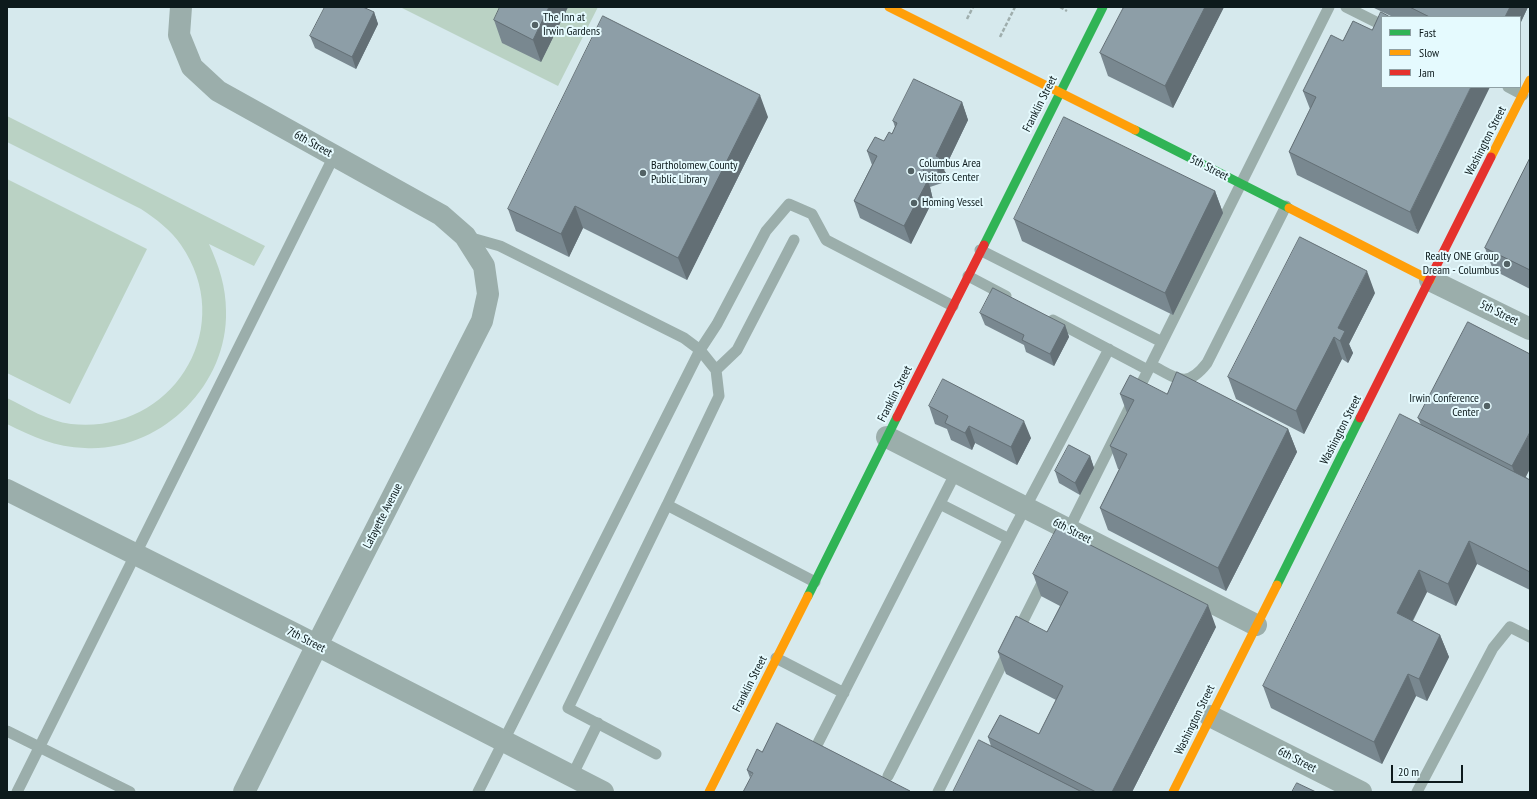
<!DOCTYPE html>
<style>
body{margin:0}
#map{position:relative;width:1537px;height:799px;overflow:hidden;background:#d6e9ed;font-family:"PT Sans Narrow",sans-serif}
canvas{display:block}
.frame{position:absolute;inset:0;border:8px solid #0d1a1c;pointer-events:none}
.legend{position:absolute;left:1381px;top:16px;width:140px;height:72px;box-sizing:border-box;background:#e5fafe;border:1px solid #8fa0a4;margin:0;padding:5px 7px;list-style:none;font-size:12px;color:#0d1a1c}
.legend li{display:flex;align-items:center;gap:8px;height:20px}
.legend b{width:20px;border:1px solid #8fa0a4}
.scale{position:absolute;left:1391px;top:765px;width:72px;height:18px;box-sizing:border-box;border:2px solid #0d1a1c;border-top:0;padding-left:5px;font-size:12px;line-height:14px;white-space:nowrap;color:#0d1a1c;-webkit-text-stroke:3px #e5fafe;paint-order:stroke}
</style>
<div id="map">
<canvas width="1537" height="799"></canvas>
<div class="frame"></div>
<ul class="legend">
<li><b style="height:5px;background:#30b455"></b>Fast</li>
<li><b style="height:5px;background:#ff9f0a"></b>Slow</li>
<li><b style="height:5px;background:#e5322d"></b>Jam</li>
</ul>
<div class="scale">20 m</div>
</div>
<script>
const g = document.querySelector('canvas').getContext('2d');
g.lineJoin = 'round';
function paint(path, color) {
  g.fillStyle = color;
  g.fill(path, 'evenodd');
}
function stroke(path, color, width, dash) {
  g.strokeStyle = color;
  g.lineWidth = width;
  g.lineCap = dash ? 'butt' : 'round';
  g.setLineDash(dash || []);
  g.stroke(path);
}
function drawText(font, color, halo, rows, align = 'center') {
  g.font = font + ' "PT Sans Narrow",sans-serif';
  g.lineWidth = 4;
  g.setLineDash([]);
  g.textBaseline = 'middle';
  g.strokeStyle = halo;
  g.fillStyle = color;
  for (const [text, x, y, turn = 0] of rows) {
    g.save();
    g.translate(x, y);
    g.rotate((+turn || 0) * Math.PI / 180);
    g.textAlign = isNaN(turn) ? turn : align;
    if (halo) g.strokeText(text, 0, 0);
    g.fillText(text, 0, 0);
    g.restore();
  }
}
paint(new Path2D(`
 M 400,7 L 598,7 L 558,86 Z
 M 7,116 L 265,246 L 254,266 L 209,244 C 219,266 226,287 226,311 C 228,386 160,452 85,448 C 55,447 33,437 7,424 L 7,398 C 27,408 48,421 71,424 C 171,435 239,329 181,245 C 171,230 156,219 141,209 L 7,142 Z
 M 7,179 L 147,249 L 70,404 L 7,373 Z`), '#bad2c4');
stroke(new Path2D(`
 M 1060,7 L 1067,11
 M 967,19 L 973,7
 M 1000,37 L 1015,7`), '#9faead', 2.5, [4, 2]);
stroke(new Path2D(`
 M 1346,7 L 1382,25
 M 1508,87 L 1523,95
 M 468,237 L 500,246 L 684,338 L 700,350 L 716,370 L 719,396 L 667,505 L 815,582
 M 980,250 L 1162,342
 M 968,276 L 1006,296
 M 1053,320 L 1148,370
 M 1151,365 C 1177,378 1186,390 1207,363 L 1286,206
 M 716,370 L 737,350 L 794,240
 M 940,504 L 1009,539
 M 1067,533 L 1329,7
 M 1017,633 L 1045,577
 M 776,658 L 844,693
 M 7,731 L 130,792
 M 818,743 L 956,472
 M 656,754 L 568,708 L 667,505
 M 572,776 L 598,723
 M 888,776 L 1014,529 L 1109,349
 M 17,792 L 334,156
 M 478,792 L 700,350 L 717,324 L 766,231 L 789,204 L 812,214 L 826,240 L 953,306
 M 938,792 L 1009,650
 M 1417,792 L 1493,648 L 1510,627 L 1530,637`), '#9baeab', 11);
stroke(new Path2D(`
 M 181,7 L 179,35 L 192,67 L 218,91 L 441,215 L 465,236 L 484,266 L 488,294 L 482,321 L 317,645 L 244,792
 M 1430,280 L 1530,329
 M 887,437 L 1256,625
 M 7,490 L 295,634 L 603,792
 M 1210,716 L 1361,792`), '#9baeab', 22);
stroke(new Path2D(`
 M 1135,130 L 1289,208
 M 984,245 L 1103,7
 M 1277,585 L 1360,418
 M 808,596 L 897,417`), '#30b455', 9);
stroke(new Path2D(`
 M 889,7 L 1135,130
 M 1491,157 L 1530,80
 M 1289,208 L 1430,280
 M 709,792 L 808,596
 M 1173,792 L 1277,585`), '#ff9f0a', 9);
stroke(new Path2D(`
 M 897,417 L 984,245
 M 1360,418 L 1491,157`), '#e5322d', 9);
paint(new Path2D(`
 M 568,7 L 541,62 L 502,43 L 494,20 Z
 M 1124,7 L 1224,7 L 1173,108 L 1108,76 L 1100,53 Z
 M 1372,7 L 1528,7 L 1520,24 L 1520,17 L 1393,17 Z
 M 374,12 L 378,24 L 356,69 L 315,48 L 310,36 Z
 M 1353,21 L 1418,234 L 1297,175 L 1289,152 L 1310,109 L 1303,91 L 1343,41 Z
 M 962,102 L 968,120 L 944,170 L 947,175 L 942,183 L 930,187 L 933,200 L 911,244 L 860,218 L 854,201 L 872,165 L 867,151 L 884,141 L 892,134 L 895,127 L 893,121 Z
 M 768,117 L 687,280 L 583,228 L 569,257 L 516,231 L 508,209 Z
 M 1530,158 L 1530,289 L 1493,270 L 1485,248 Z
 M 1215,191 L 1223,213 L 1173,315 L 1022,241 L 1014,219 Z
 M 1375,293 L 1349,344 L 1353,353 L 1348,363 L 1342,359 L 1304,434 L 1236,399 L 1228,377 Z
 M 980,313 L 1065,325 L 1069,337 L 1054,366 L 1026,352 L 1024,345 L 985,325 Z
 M 1468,322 L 1526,477 L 1530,480 L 1530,590 L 1477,564 L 1456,606 L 1427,592 L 1413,621 L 1440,635 L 1449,657 L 1427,701 L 1416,696 L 1382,764 L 1271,708 L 1263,686 L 1421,425 L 1418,418 Z
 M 1120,394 L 1167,394 L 1288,429 L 1297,452 L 1226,591 L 1108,530 L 1100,508 L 1119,469 L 1118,469 L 1110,446 L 1127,413 Z
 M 929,406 L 1031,438 L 1017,465 L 975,443 L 972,450 L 951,440 L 947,429 L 935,424 Z
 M 1090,456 L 1094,468 L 1080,495 L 1059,483 L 1055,471 Z
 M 1033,574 L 1216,627 L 1132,792 L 953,792 L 991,746 L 988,737 L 1039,734 L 1056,700 L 1006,674 L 998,652 L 1047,632 L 1060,606 L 1041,596 Z
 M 762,752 L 750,778 L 747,770 Z`), '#798890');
paint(new Path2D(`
 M 549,7 L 568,7 L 541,62 L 533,40 Z
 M 1205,7 L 1224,7 L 1173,108 L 1165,86 Z
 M 1510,7 L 1528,7 L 1520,24 L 1520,17 L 1505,17 Z
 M 374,12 L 378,24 L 356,69 L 352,57 Z
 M 1471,87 L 1490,87 L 1418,234 L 1410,212 Z
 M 760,95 L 768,117 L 687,280 L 678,258 Z
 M 962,102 L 968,120 L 944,170 L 947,175 L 942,183 L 936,166 L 936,156 Z
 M 923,169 L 930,187 L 933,200 L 911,244 L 904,226 Z
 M 1215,191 L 1223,213 L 1173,315 L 1165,293 Z
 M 575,206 L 583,228 L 569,257 L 561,234 Z
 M 1367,271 L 1375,293 L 1349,344 L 1353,353 L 1348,363 L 1340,341 L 1338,328 Z
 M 1065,325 L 1069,337 L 1054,366 L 1050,354 Z
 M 1334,337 L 1342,359 L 1304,434 L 1296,411 Z
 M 1024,421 L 1031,438 L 1017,465 L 1011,447 Z
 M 969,426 L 975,443 L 972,450 L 965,433 Z
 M 1288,429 L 1297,452 L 1226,591 L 1218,568 Z
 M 1530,432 L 1530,469 L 1520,488 L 1512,466 Z
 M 1090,456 L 1094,468 L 1080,495 L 1075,483 Z
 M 1469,541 L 1477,564 L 1456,606 L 1448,584 Z
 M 1419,570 L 1427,592 L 1405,635 L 1397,613 Z
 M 1208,605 L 1216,627 L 1132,792 L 1112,792 Z
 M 1440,635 L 1449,657 L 1427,701 L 1419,679 Z
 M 1408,674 L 1416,696 L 1382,764 L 1374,742 Z`), '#636f75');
const building = new Path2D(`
 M 325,7 L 363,7 L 374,12 L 352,57 L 310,36 Z
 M 500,7 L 549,7 L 533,40 L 494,20 Z
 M 1124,7 L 1205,7 L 1165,86 L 1100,53 Z
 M 1410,7 L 1510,7 L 1505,17 L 1430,17 Z
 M 1381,12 L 1390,17 L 1382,17 L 1382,87 L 1471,87 L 1410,212 L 1289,152 L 1316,97 L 1303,91 L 1331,35 L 1343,41 L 1353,21 L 1372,30 Z
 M 603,16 L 760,95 L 678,258 L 575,206 L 561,234 L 508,209 Z
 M 914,79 L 962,102 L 936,156 L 940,158 L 936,166 L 923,169 L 927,182 L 904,226 L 854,201 L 877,156 L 867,151 L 875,137 L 884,141 L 889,132 L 892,134 L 897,123 L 893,121 Z
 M 1064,117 L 1215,191 L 1165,293 L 1014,219 Z
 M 1530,158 L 1530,270 L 1485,248 Z
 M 1300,237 L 1367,271 L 1338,328 L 1345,331 L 1340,341 L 1334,337 L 1296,411 L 1228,377 Z
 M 993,288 L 1065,325 L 1050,354 L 1022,340 L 1024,335 L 980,313 Z
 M 1468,322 L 1530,354 L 1530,432 L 1512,466 L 1418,418 Z
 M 1177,372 L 1288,429 L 1218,568 L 1100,508 L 1127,454 L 1110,446 L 1134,400 L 1120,394 L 1130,375 L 1167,394 Z
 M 943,379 L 1024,421 L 1011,447 L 969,426 L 965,433 L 945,423 L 948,416 L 929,406 Z
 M 1400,414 L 1530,480 L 1530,572 L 1469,541 L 1448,584 L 1419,570 L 1397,613 L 1440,635 L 1419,679 L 1408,674 L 1374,742 L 1263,686 Z
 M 1069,445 L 1090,456 L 1075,483 L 1055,471 Z
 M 1057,528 L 1208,605 L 1112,792 L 1096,792 L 988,737 L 1000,715 L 1039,734 L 1063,686 L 998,652 L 1016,616 L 1047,632 L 1068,592 L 1033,574 Z
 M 777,723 L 910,791 L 910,792 L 743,792 L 753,773 L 747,770 L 757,749 L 762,752 Z
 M 979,740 L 1082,792 L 953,792 Z
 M 1297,783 L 1316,792 L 1292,792 Z`);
paint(building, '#8d9ea7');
stroke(building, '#636f75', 1);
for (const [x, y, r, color] of [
 [535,25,4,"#536265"],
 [911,171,4,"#536265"],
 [643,173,4,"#536265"],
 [914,203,4,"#536265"],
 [1507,264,4,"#536265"],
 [1487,406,4,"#536265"]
]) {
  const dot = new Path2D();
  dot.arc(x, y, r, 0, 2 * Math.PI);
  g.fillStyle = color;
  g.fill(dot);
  stroke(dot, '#e5fafe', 1.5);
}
drawText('12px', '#0d1a1c', '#e5fafe', [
 ["The Inn at",543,18],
 ["Irwin Gardens",543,32],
 ["Columbus Area",919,164],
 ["Visitors Center",919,178],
 ["Bartholomew County",651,166],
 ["Public Library",651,180],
 ["Homing Vessel",922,203],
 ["Realty ONE Group",1499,257,"right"],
 ["Dream - Columbus",1499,271,"right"],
 ["Irwin Conference",1479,399,"right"],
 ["Center",1479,413,"right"]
], 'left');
drawText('12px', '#0d1a1c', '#e5fafe', [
 ["Franklin Street",1040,104,-63],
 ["Washington Street",1486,141,-63],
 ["6th Street",313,144,29],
 ["5th Street",1209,168,27],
 ["5th Street",1499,313,26],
 ["Franklin Street",895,394,-63],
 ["Washington Street",1341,430,-63],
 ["Lafayette Avenue",383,516,-63],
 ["6th Street",1072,531,27],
 ["7th Street",306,640,27],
 ["Franklin Street",750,684,-63],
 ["Washington Street",1195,720,-64],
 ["6th Street",1297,760,27]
]);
</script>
